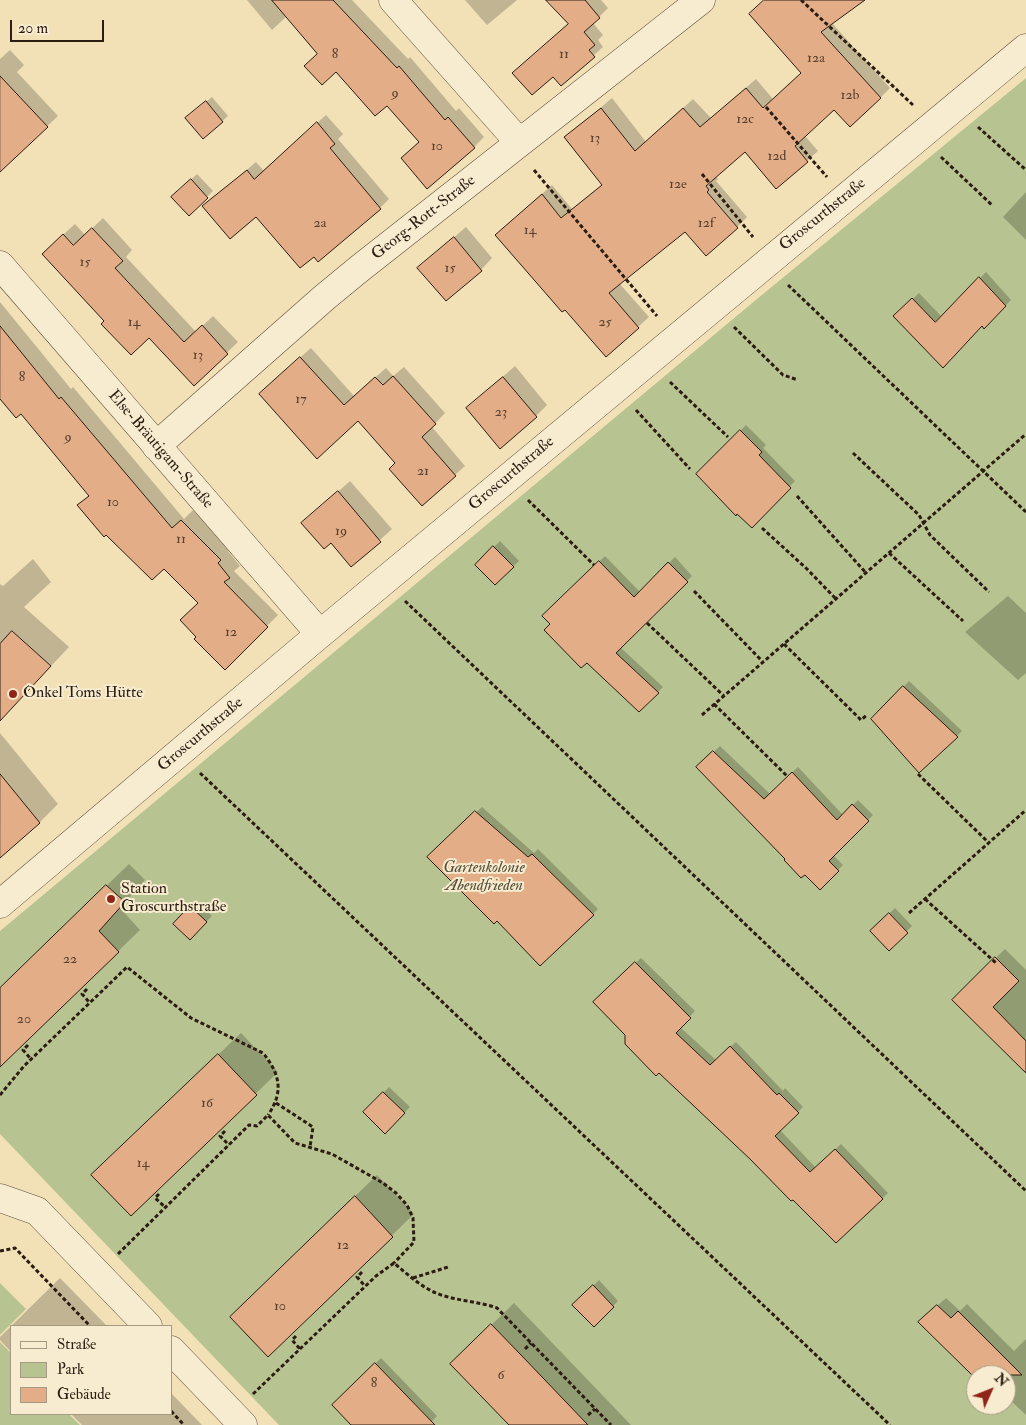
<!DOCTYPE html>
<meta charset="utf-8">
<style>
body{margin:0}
#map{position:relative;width:1026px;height:1425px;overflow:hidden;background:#f2e1b7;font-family:"IM FELL Double Pica",serif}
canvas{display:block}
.legend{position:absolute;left:10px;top:1325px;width:162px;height:90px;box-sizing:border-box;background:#f7ecd0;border:1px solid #a69984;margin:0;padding:6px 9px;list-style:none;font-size:15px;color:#2c1c12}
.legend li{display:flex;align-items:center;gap:10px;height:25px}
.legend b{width:25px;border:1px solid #a69984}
.north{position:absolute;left:966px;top:1365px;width:50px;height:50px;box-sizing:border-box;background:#f7ecd0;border:1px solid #a69984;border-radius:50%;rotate:46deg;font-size:14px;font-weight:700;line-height:20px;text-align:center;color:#2c1c12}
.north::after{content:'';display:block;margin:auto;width:18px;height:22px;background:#8f2418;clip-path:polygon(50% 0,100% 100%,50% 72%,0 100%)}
.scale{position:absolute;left:10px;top:20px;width:94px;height:22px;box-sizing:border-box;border:2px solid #2c1c12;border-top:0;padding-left:6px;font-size:15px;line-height:18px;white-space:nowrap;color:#2c1c12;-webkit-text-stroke:4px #f7ecd0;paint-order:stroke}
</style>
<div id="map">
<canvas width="1026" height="1425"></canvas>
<ul class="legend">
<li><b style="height:6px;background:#f7ecd0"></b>Straße</li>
<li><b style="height:14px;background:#b7c390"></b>Park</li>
<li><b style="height:14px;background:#e2ad87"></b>Gebäude</li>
</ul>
<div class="north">N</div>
<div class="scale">20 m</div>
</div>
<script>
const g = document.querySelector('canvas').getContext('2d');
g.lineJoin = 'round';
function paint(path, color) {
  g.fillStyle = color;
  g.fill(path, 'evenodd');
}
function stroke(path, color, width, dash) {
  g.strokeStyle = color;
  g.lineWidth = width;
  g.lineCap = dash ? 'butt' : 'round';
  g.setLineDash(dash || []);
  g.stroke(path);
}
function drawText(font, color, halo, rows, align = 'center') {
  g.font = font + ' "IM FELL Double Pica",serif';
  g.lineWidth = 4;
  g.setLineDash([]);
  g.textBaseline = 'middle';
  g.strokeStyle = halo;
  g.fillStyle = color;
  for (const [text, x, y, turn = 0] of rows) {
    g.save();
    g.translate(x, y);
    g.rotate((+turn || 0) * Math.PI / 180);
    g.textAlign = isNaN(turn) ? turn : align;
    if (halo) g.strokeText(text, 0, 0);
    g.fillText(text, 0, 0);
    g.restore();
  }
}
paint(new Path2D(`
 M 1026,78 L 1026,1425 L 279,1425 L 0,1134 L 0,931 L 757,299 ZM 976,1375 L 1006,1375 L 1006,1405 L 976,1405 Z
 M 0,1283 L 26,1309 L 0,1335 Z
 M 0,1342 L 11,1353 L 11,1414 L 69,1414 L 80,1425 L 0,1425 Z`), '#b7c390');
paint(new Path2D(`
 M 247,0 L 352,0 L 408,59 L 410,57 L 456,111 L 459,108 L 484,137 L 474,147 L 402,158 L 420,141 L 388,104 L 336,70 L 287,16 L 272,30 Z
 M 465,0 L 517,0 L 487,25 Z
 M 580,0 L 601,0 L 608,8 L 593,23 L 603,35 L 598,40 L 603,47 L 562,84 L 553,75 L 514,73 L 569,24 Z
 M 765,0 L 862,0 L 832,23 L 890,88 L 880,98 L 834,109 L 805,136 L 818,151 L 777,187 L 746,151 L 716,176 L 718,179 L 716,181 L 747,217 L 737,227 L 685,230 L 619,283 L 649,317 L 606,356 L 565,308 L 496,235 L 552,185 L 572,209 L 603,184 L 565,138 L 612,98 L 646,142 L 693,99 L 711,118 L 756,79 L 773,99 L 802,73 Z
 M 10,50 L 24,65 L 17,72 L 58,116 L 0,170 L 0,59 Z
 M 212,97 L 228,116 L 203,138 L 192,113 Z
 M 326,115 L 343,134 L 338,139 L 389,199 L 380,208 L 256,215 L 204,206 L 256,162 L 264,171 Z
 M 197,174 L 213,191 L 189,214 L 173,197 Z
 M 1026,192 L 1026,240 L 1003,217 Z
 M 103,218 L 132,250 L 126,257 L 196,332 L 213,316 L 238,342 L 194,384 L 149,336 L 105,321 L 54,243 L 75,224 L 85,235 Z
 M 466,227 L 492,258 L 481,270 L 419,268 Z
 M 986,272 L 1011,300 L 984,327 L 982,325 L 943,366 L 895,316 L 919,293 L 942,317 Z
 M 0,302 L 71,389 L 73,387 L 184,519 L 193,510 L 231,548 L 228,551 L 240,566 L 234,571 L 278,615 L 225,668 L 198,637 L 199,602 L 164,567 L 79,505 L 89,495 L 21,412 L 0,397 Z
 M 311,348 L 354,396 L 386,368 L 393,376 L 404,367 L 445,413 L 432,427 L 465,466 L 422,504 L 397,463 L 358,419 L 270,384 Z
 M 515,366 L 547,405 L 536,416 L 467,408 Z
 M 746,425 L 766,445 L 763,448 L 795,481 L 752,526 L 697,474 Z
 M 350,481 L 392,529 L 351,566 L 331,542 L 303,523 Z
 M 500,541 L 519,561 L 495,584 L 476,565 Z
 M 605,556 L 640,592 L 675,557 L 692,576 L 620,647 L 663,687 L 639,711 L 544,616 Z
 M 33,559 L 51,582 L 24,607 L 69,647 L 0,720 L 0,584 L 3,586 Z
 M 1008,596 L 1026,613 L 1026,673 L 1018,680 L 965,632 Z
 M 909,681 L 962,731 L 957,736 L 873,719 Z
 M 0,733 L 58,804 L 40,822 L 0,856 Z
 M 720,746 L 770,794 L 798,767 L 843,815 L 858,800 L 873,815 L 833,855 L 843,865 L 820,888 L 805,873 L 786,860 L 698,767 Z
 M 482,807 L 534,853 L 538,849 L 598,909 L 540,964 L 497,920 L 428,857 Z
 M 129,864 L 145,880 L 120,908 L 140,930 L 0,1065 L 0,989 Z
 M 196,902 L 212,916 L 190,938 L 175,924 Z
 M 895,908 L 912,926 L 889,949 L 871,931 Z
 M 1005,949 L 1026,970 L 1026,1055 L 953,1000 Z
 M 641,958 L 695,1011 L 680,1027 L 716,1060 L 736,1042 L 783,1091 L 785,1088 L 803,1107 L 780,1130 L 816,1168 L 841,1144 L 888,1193 L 836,1241 L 659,1071 L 595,1002 Z
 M 241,1033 L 278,1072 L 131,1214 L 115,1153 Z
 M 389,1087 L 410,1107 L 385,1132 L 365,1112 Z
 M 377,1175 L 414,1214 L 268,1355 L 253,1295 Z
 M 60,1278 L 107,1326 L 11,1326 L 11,1352 L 0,1340 L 0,1337 Z
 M 599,1280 L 618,1301 L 594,1325 L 574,1305 Z
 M 946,1298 L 960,1311 L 967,1304 L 1014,1351 L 1026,1339 L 1026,1415 L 1006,1396 L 1006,1375 L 984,1375 L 928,1314 Z
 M 514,1303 L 631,1425 L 511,1425 L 474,1342 Z
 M 381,1358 L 437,1416 L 428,1425 L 353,1425 L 333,1405 Z
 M 171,1393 L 202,1425 L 82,1425 L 71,1414 L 171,1414 Z`), '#0003');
const building = new Path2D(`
 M 272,0 L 333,0 L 397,68 L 399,66 L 445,120 L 448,117 L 475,148 L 427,189 L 401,158 L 419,142 L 387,106 L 375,116 L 336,72 L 322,85 L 304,66 L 317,54 Z
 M 546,0 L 585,0 L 600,18 L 584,32 L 595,45 L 589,50 L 595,57 L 561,86 L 553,77 L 532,95 L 512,73 L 568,24 Z
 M 764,0 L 865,0 L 821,32 L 881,98 L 850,127 L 834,110 L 795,146 L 808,162 L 776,189 L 745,152 L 706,186 L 709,190 L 707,192 L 738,228 L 706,256 L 685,232 L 609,293 L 639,328 L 606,357 L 565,310 L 562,312 L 495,235 L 542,194 L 561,218 L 602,185 L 564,137 L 601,108 L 635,151 L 683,108 L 700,127 L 746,88 L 763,108 L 801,73 L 749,14 Z
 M 0,76 L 48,127 L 0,172 Z
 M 206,101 L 223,122 L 203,139 L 185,118 Z
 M 317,122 L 335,144 L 330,148 L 381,209 L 318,262 L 314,257 L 300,268 L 256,217 L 230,239 L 202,206 L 247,170 L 254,179 Z
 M 191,179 L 208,198 L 189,216 L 171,197 Z
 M 92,228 L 123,261 L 115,268 L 184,342 L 202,325 L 228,354 L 194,386 L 149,338 L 131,355 L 101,324 L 104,321 L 42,254 L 63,234 L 73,245 Z
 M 454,237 L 482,271 L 446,301 L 417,268 Z
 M 979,277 L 1006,306 L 984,329 L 982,326 L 943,368 L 893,316 L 912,298 L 935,322 Z
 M 0,326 L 59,399 L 61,397 L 172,528 L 181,520 L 221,560 L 218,563 L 230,578 L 224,582 L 268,627 L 225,670 L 194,639 L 196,637 L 180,620 L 198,603 L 164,569 L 152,580 L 106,535 L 104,537 L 77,505 L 89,496 L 21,414 L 16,418 L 0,399 Z
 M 300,357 L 344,405 L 375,377 L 383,385 L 393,376 L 436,424 L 422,437 L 456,476 L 422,506 L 389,469 L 395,463 L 358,421 L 317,459 L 259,394 Z
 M 503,377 L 537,417 L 500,449 L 466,408 Z
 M 740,430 L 762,452 L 759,455 L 791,488 L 752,528 L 737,514 L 736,516 L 696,474 Z
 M 338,491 L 381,542 L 351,567 L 331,543 L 324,549 L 301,523 Z
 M 493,546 L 514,567 L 495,585 L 475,565 Z
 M 599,561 L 634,597 L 668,562 L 688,582 L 616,653 L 659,693 L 639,712 L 587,663 L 581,668 L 544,630 L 550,624 L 542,616 Z
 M 12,631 L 51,666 L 0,721 L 0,644 Z
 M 903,686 L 958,737 L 919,773 L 871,719 Z
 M 713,751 L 764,799 L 792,772 L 837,820 L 852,804 L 869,821 L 829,861 L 839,871 L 820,890 L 805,875 L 801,878 L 784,860 L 785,859 L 696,767 Z
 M 0,774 L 40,823 L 0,858 Z
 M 475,811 L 528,857 L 532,854 L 594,915 L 540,966 L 497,921 L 494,924 L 427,857 Z
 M 106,885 L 125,902 L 99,931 L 119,952 L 0,1067 L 0,988 Z
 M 190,906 L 207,922 L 190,940 L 173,924 Z
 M 889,913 L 908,933 L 889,951 L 870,931 Z
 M 995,957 L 1019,981 L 993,1007 L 1026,1041 L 1026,1073 L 952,1000 Z
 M 635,962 L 691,1018 L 676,1033 L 710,1065 L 730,1046 L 777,1095 L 779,1093 L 799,1113 L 775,1136 L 810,1172 L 835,1149 L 883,1199 L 836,1243 L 793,1200 L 791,1201 L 751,1160 L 659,1073 L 656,1076 L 625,1044 L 625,1035 L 593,1002 Z
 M 218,1054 L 257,1095 L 131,1216 L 91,1175 Z
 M 383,1092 L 405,1113 L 385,1134 L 363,1112 Z
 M 355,1196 L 393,1237 L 268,1357 L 230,1317 Z
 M 593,1285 L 614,1307 L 594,1327 L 572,1305 Z
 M 937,1305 L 951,1318 L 958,1311 L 1022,1375 L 972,1375 L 918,1322 Z
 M 491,1324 L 522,1356 L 588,1425 L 509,1425 L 450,1364 Z
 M 375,1363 L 435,1425 L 351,1425 L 332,1405 Z`);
paint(building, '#e2ad87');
stroke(building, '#2c1c12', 1);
const minor = new Path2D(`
 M 393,0 L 519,142
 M 0,265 L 320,634
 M 156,446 L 325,297 L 359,269 L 701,0
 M 0,904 L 320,634 L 1026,48
 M 0,1198 L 37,1211 L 148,1326
 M 171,1350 L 243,1425`);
stroke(minor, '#5e4d3b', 29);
stroke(new Path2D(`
 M 801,0 L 913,105
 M 766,107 L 827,177
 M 978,127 L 1026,170
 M 941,157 L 993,206
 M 534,170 L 657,316
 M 702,174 L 753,237
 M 788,285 L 1026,512
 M 734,327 L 783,375 L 798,380
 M 670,382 L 728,437
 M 636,410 L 690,469
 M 853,453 L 919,515 L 930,535 L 989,592
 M 797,496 L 866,573
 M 528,500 L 594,565
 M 762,528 L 807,569 L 836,599
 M 889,553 L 963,621
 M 694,591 L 763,662
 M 405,601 L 1026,1191
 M 647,623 L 724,696
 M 784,644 L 861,720 L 867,715
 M 714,704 L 787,776
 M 702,715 L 1026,434
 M 200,773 L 890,1425
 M 918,774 L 989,843
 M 925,899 L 996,963
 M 909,913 L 1026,810
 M 87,989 L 82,994 L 90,1003
 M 28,1045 L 23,1050 L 31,1059
 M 0,1095 L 24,1066 L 127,967 L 191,1018 L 263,1053 C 280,1074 284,1092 268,1115
 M 276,1103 L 313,1127 L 310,1147
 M 225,1131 L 220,1136 L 229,1145
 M 159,1194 L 155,1198 L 165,1207
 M 0,1251 L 15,1248 L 90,1326
 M 118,1254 L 249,1125 L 257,1126 L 268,1115 L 295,1143 L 332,1154 L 383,1183 L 396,1193 L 407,1205 L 413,1218 L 414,1242 L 394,1263
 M 362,1272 L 357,1277 L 365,1286
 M 413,1278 L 448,1267
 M 296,1336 L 292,1340 L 300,1349
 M 525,1349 L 531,1343
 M 253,1394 L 376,1276 L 394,1263 C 407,1274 420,1286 436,1293 C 455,1301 478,1301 497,1308 L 611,1425
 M 171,1411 L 184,1425
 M 588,1415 L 595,1409`), '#2c1c12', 3, [4, 2.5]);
stroke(minor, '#f7ecd0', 28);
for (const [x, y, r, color] of [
 [13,694,5,"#8f2418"],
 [111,899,5,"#8f2418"]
]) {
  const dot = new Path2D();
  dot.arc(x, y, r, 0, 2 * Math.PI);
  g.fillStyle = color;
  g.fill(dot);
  stroke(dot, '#f7ecd0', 2);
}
drawText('14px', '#5a402f', null, [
 ["8",335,55],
 ["11",564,55],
 ["12a",816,59],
 ["9",395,94],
 ["12b",850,96],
 ["12c",745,120],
 ["13",595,139],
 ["10",437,147],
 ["12d",777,157],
 ["12e",678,185],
 ["2a",320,224],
 ["12f",706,224],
 ["14",530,231],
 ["15",85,263],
 ["15",450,269],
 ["14",134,323],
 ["25",605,323],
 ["13",198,356],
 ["8",22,378],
 ["17",301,400],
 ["23",501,413],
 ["9",68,438],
 ["21",423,472],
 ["10",113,503],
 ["19",341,532],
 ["11",181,540],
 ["12",231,633],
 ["22",70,960],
 ["20",24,1020],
 ["16",207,1104],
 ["14",143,1164],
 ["12",343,1246],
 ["10",280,1307],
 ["6",501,1376],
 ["8",374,1384]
]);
drawText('16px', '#2c1c12', '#f7ecd0', [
 ["Groscurthstraße",823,215,-39],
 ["Georg-Rott-Straße",424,218,-38],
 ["Else-Bräutigam-Straße",160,450,49],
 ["Groscurthstraße",512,474,-40],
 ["Groscurthstraße",201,735,-40]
]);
drawText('16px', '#2c1c12', '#f7ecd0', [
 ["Onkel Toms Hütte",23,694],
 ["Station",121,890],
 ["Groscurthstraße",121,908]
], 'left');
drawText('italic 16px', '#564e38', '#f7ecd0', [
 ["Gartenkolonie",484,869],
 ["Abendfrieden",484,887]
]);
</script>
